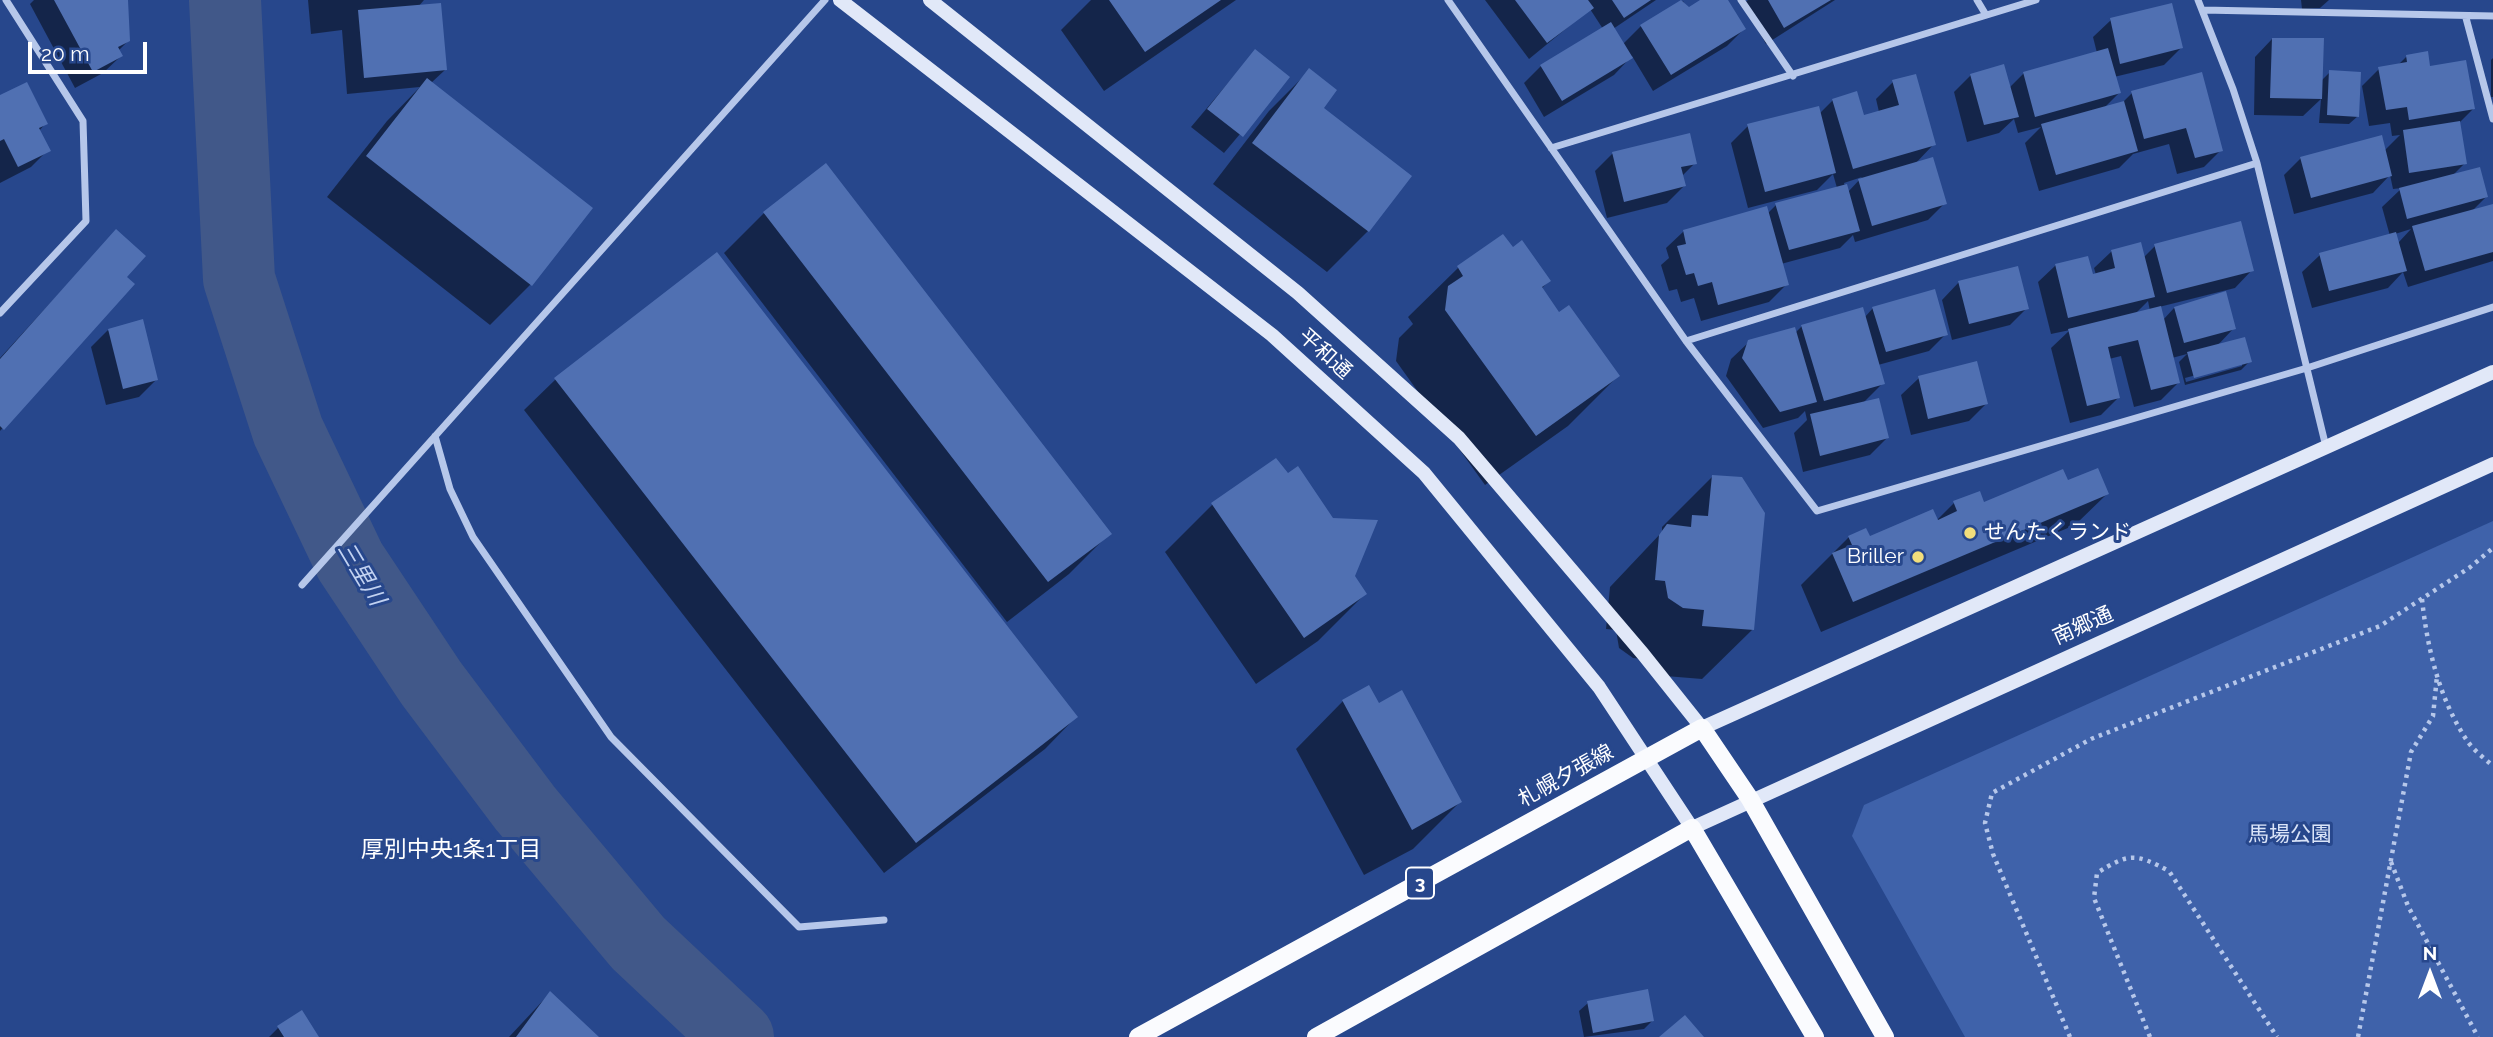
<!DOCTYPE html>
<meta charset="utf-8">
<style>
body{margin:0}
#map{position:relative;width:2493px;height:1037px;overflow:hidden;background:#27478c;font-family:Raleway,sans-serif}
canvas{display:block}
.north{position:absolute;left:2395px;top:939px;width:70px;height:70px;-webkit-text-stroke:5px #27478c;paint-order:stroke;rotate:0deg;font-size:19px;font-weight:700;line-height:28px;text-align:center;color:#fff}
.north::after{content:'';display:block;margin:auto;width:24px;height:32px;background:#fff;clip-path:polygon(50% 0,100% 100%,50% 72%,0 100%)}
.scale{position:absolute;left:28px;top:42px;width:119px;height:32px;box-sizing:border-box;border:4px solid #fff;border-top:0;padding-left:9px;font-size:21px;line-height:24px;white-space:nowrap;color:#fff;-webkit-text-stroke:5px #27478c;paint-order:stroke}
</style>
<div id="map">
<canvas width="2493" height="1037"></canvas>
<div class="north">N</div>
<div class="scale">20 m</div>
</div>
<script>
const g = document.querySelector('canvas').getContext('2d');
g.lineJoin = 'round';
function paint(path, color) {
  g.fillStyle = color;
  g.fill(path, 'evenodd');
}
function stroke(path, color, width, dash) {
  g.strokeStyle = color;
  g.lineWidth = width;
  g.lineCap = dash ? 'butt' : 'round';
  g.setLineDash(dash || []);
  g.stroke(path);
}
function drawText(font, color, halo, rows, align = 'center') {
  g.font = font + ' Raleway,"Noto Sans JP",sans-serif';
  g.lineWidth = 6;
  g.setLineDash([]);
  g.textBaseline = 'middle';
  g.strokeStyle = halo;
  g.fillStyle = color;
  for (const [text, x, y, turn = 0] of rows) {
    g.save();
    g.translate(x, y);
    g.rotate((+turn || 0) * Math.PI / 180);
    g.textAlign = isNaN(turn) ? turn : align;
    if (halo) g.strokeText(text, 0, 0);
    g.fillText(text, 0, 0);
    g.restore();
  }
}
paint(new Path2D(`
 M 2493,521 L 2493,1037 L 1965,1037 L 1852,836 L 1864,805 Z`), '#3f62aa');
paint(new Path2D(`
 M 34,0 L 126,0 L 129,40 L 118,51 L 121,56 L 103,73 L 75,88 L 30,4 Z
 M 308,0 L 424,0 L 418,7 L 445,70 L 431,83 L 591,208 L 530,285 L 490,325 L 327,197 L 387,121 L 420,87 L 347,94 L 342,30 L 311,34 Z
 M 1091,0 L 1236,0 L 1104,91 L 1061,30 Z
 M 1485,0 L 1656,0 L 1613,29 L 1623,44 L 1641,26 L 1683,1 L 1688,10 L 1703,0 L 1726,0 L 1744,29 L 1727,46 L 1653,91 L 1632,56 L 1614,75 L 1544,117 L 1524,83 L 1541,66 L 1603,29 L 1590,9 L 1529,59 Z
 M 1748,0 L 1835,0 L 1766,44 L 1743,4 Z
 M 2301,0 L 2329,0 L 2320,8 L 2302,9 Z
 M 2111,20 L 2181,48 L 2164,65 L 2114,77 L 2119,93 L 2104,108 L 2122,103 L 2132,93 L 2221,150 L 2204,167 L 2177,174 L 2169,144 L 2133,154 L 2119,168 L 2039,191 L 2025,143 L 2041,127 L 2018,133 L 2014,119 L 1999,133 L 1967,142 L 1954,92 L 1971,75 L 2009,88 L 2024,73 L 2097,53 L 2093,37 Z
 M 2272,39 L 2321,81 L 2330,72 L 2358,116 L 2349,124 L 2319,123 L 2321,99 L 2303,116 L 2254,115 L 2255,57 Z
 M 1255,51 L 1288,77 L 1224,153 L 1191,127 Z
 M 2406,57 L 2429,68 L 2473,109 L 2459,123 L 2465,163 L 2452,176 L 2486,197 L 2471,212 L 2493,205 L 2493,261 L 2408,287 L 2403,272 L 2388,288 L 2312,308 L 2302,272 L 2320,255 L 2390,236 L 2382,207 L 2402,188 L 2393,189 L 2390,175 L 2373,193 L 2294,214 L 2284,175 L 2301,158 L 2384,151 L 2400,135 L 2392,136 L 2390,123 L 2369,126 L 2362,86 L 2379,69 L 2397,66 ZM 2411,229 L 2398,243 L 2395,234 Z
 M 2493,58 L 2493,97 L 2491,97 L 2491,60 Z
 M 1309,71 L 1321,108 L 1410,176 L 1368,231 L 1327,272 L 1213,184 L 1269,111 Z
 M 1893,82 L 1934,144 L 1914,165 L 1945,203 L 1928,220 L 1855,242 L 1853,235 L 1840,248 L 1781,264 L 1787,284 L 1769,302 L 1701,321 L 1694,298 L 1681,302 L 1677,289 L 1669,291 L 1661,265 L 1669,258 L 1666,248 L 1684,231 L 1767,214 L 1776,205 L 1837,188 L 1833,174 L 1817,190 L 1748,208 L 1731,143 L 1748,126 L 1819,114 L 1833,100 L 1863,117 L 1879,112 L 1876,99 ZM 1862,177 L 1847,193 L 1844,183 Z
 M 0,97 L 45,124 L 39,131 L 48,150 L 31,167 L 0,183 Z
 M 1612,154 L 1695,163 L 1682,176 L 1684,186 L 1667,203 L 1607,218 L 1595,171 Z
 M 764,213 L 1109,534 L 1069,574 L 1007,622 L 724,253 Z
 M 116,231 L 125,277 L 132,284 L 0,431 L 0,358 Z
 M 1503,236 L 1512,249 L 1549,281 L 1541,289 L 1559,314 L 1618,376 L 1568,426 L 1485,485 L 1396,361 L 1399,338 L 1413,324 L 1408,317 L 1458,268 Z
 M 2155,246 L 2252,270 L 2235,288 L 2159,307 L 2163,320 L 2174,308 L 2234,328 L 2217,346 L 2250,361 L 2241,370 L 2185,385 L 2179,362 L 2187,354 L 2172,358 L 2178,383 L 2161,400 L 2134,407 L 2121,356 L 2109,359 L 2118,398 L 2101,415 L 2070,423 L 2051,348 L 2070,330 L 2051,334 L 2038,282 L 2056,265 L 2091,276 L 2096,275 L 2094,268 L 2112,251 L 2143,258 ZM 2148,301 L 2150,311 L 2134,315 ZM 2242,363 L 2242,366 L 2186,382 L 2185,378 Z
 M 1959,282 L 2027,308 L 2010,325 L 1952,340 L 1942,300 Z
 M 1873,308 L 1946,334 L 1929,351 L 1878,365 L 1883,383 L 1863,403 L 1887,438 L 1870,455 L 1803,472 L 1794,433 L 1807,420 L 1805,411 L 1798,418 L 1763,428 L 1726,376 L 1731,359 L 1749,342 L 1795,333 L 1802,326 L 1864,318 Z
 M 108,330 L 156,380 L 139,397 L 106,405 L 91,347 Z
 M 1919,378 L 1986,404 L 1969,421 L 1911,435 L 1901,395 Z
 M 556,379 L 1076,717 L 1045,749 L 884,873 L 524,410 Z
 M 1275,460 L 1365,594 L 1318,641 L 1256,684 L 1165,552 L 1212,505 Z
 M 1712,477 L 1752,630 L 1702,679 L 1653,675 L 1655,660 L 1633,658 L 1619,648 L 1616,630 L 1606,629 L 1610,587 L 1662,532 L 1662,527 Z
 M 2067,482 L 2107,494 L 2075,525 L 1821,632 L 1801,585 L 1849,537 L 1869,538 L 1936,521 L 1954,503 L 1979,493 L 1984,504 Z
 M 1368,687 L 1378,705 L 1460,802 L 1413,849 L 1364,875 L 1296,749 L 1343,701 Z
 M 550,993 L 596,1037 L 509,1037 Z
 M 1588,1003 L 1653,1020 L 1644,1029 L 1584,1037 L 1579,1011 Z
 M 278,1028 L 317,1037 L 269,1037 Z`), '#0007');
stroke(new Path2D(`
 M 225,0 L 239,279 L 288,431 L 350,561 L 431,683 L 525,808 L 638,943 L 738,1037`), '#415889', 72);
paint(new Path2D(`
 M 54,0 L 128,0 L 130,41 L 118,47 L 123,56 L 93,72 Z
 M 1109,0 L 1221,0 L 1145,52 Z
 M 1515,0 L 1588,0 L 1594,8 L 1547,43 Z
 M 1612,0 L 1651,0 L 1624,18 Z
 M 1681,0 L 1689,7 L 1700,0 L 1728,0 L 1746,29 L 1671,75 L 1640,25 Z
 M 1768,0 L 1831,0 L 1784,28 Z
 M 441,3 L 447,70 L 364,78 L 358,10 Z
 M 2172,3 L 2183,48 L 2120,64 L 2110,18 Z
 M 1611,22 L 1633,58 L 1562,101 L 1540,65 Z
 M 2272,38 L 2324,38 L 2322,99 L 2270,98 Z
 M 2108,48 L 2121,93 L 2035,117 L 2023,72 Z
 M 1255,49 L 1290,77 L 1243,137 L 1207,109 Z
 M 2428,51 L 2430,66 L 2466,60 L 2475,109 L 2409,120 L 2407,107 L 2386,110 L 2378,67 L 2407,62 L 2406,55 Z
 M 2004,64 L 2019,117 L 1984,125 L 1970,74 Z
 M 1309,68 L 1337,90 L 1324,108 L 1412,176 L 1369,232 L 1252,143 Z
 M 2329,70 L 2361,72 L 2359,117 L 2327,115 Z
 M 2202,72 L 2223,151 L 2195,158 L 2186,128 L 2144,139 L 2131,91 Z
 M 1916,74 L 1936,145 L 1853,169 L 1832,99 L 1857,91 L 1864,115 L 1899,105 L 1892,80 Z
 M 427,78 L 593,208 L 532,286 L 366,156 Z
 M 27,82 L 48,124 L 39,128 L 51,151 L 18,167 L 4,139 L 0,141 L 0,95 Z
 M 2124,101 L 2138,151 L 2056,175 L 2041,124 Z
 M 1819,106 L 1836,173 L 1765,192 L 1747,124 Z
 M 2460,121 L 2467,164 L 2409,173 L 2403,130 Z
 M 1690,133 L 1697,164 L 1681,167 L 1686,186 L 1624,202 L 1612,152 Z
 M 2382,135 L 2392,176 L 2311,198 L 2300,157 Z
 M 1933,157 L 1947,204 L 1872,226 L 1858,179 Z
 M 826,163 L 1112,534 L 1048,582 L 763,212 Z
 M 2480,167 L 2488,197 L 2407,219 L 2399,188 Z
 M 1847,184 L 1860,231 L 1789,250 L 1775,203 Z
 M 2493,204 L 2493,252 L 2425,271 L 2412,226 Z
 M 1767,206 L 1789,285 L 1718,305 L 1712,282 L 1698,286 L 1694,273 L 1686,275 L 1677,246 L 1686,244 L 1683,230 Z
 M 2241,221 L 2254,271 L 2167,293 L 2154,244 Z
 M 116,229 L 146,256 L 127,277 L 135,284 L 4,430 L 0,426 L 0,359 Z
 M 2396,232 L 2407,271 L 2329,291 L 2319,253 Z
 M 1503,234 L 1513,247 L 1522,240 L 1551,281 L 1542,287 L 1559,312 L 1569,305 L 1620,376 L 1536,436 L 1445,310 L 1448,286 L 1463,276 L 1457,266 Z
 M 2141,242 L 2155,297 L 2068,318 L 2055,264 L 2088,256 L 2093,274 L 2115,268 L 2111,250 Z
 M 717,252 L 1078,717 L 916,843 L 554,378 Z
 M 2018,266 L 2029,309 L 1969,324 L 1958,281 Z
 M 1935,289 L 1948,335 L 1886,352 L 1872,307 Z
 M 2226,291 L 2236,329 L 2184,343 L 2174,307 Z
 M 2161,306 L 2180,383 L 2151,390 L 2138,340 L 2108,347 L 2120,398 L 2087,406 L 2068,329 Z
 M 1863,307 L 1885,384 L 1824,401 L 1801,325 Z
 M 143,319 L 158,380 L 123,389 L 108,329 Z
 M 1795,327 L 1817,402 L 1780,412 L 1742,358 L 1748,340 Z
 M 2245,337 L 2252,362 L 2194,378 L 2187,352 Z
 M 1977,361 L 1988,404 L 1928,419 L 1918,376 Z
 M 1879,398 L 1889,438 L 1820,456 L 1810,414 Z
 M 1276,458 L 1288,473 L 1298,466 L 1333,518 L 1378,520 L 1355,576 L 1367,594 L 1304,638 L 1211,503 Z
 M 2098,468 L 2109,494 L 1853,602 L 1832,553 L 1852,545 L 1848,536 L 1866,528 L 1870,536 L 1933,509 L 1938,520 L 1957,511 L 1953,501 L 1980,491 L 1984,502 L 2063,469 L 2068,480 Z
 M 1712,475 L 1742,477 L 1765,513 L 1754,630 L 1702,626 L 1704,610 L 1683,608 L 1668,598 L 1665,581 L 1655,580 L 1659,535 L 1667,524 L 1691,527 L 1692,515 L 1708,516 Z
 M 1369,685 L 1379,703 L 1402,690 L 1462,802 L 1412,830 L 1342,700 Z
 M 1648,989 L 1654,1021 L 1593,1033 L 1587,1001 Z
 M 550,991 L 599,1037 L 516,1037 Z
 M 302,1010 L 319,1037 L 284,1037 L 277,1026 Z
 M 1685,1015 L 1704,1037 L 1659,1037 Z`), '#5070b2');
stroke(new Path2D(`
 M 2422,599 C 2427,647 2439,698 2466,739 C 2472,749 2484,758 2493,766
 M 2391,862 L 2408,906 L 2478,1037
 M 2070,1037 L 1993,854 L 1985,823 L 1992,793 L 2091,739 L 2380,626 L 2469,568 L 2493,548
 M 2150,1037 L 2094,898 L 2097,873 C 2129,853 2135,853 2169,871 L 2277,1037
 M 2358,1037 L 2411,752 L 2433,716 L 2437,676`), '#b6c7ea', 4.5, [3.5, 5]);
stroke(new Path2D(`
 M 1448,0 L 1686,341 L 1817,511 L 2307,368 L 2493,307
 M 1741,0 L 1793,76
 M 1977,0 L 1986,15
 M 2198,0 L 2233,89 L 2257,163 L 2326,447
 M 2203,10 L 2493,16
 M 2466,18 L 2493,119
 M 1551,148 L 2036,0
 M 0,313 L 86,221 L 83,121 L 6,0
 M 1686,341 L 2257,163
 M 435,436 L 450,489 L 473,537 L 611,737 L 799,927 L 884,920
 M 302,585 L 825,0`), '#b6c7ea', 7);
stroke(new Path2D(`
 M 840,0 L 1272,335 L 1424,473 L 1599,687 L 1692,828 L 2493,464
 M 930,0 L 1298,293 L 1459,438 L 1643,654 L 1702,728 L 2493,372`), '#e1e8f8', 14);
stroke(new Path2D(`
 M 1138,1037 L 1702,728 L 1750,799 L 1885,1037
 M 1316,1037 L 1692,828 L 1815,1037`), '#fafbfe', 18);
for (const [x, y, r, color] of [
 [1970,533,7,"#f2de7c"],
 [1918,557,7,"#f2de7c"]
]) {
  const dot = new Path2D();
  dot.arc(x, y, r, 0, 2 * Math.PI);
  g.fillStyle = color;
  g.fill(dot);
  stroke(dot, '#27478c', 2.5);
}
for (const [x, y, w] of [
 [1420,883,28]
]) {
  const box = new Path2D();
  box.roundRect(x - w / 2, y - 15.5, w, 31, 5);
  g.fillStyle = '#27478c';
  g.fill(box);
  stroke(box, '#fff', 2);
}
drawText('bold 19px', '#fff', null, [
 ["3",1420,883]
]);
drawText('21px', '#fff', '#27478c', [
 ["平和通",1325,354,42],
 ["南郷通",2083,626,-24],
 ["札幌夕張線",1566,776,-29]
]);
drawText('21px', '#fff', '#27478c', [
 ["せんたくランド",1984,533],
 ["Briller",1904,557,"right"]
], 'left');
drawText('21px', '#dae4f8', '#27478c', [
 ["馬場公園",2290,835]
]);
drawText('italic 23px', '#c2d2f1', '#27478c', [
 ["三里川",361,574,59]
]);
drawText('23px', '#fff', '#27478c', [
 ["厚別中央1条1丁目",451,850]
]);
</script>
